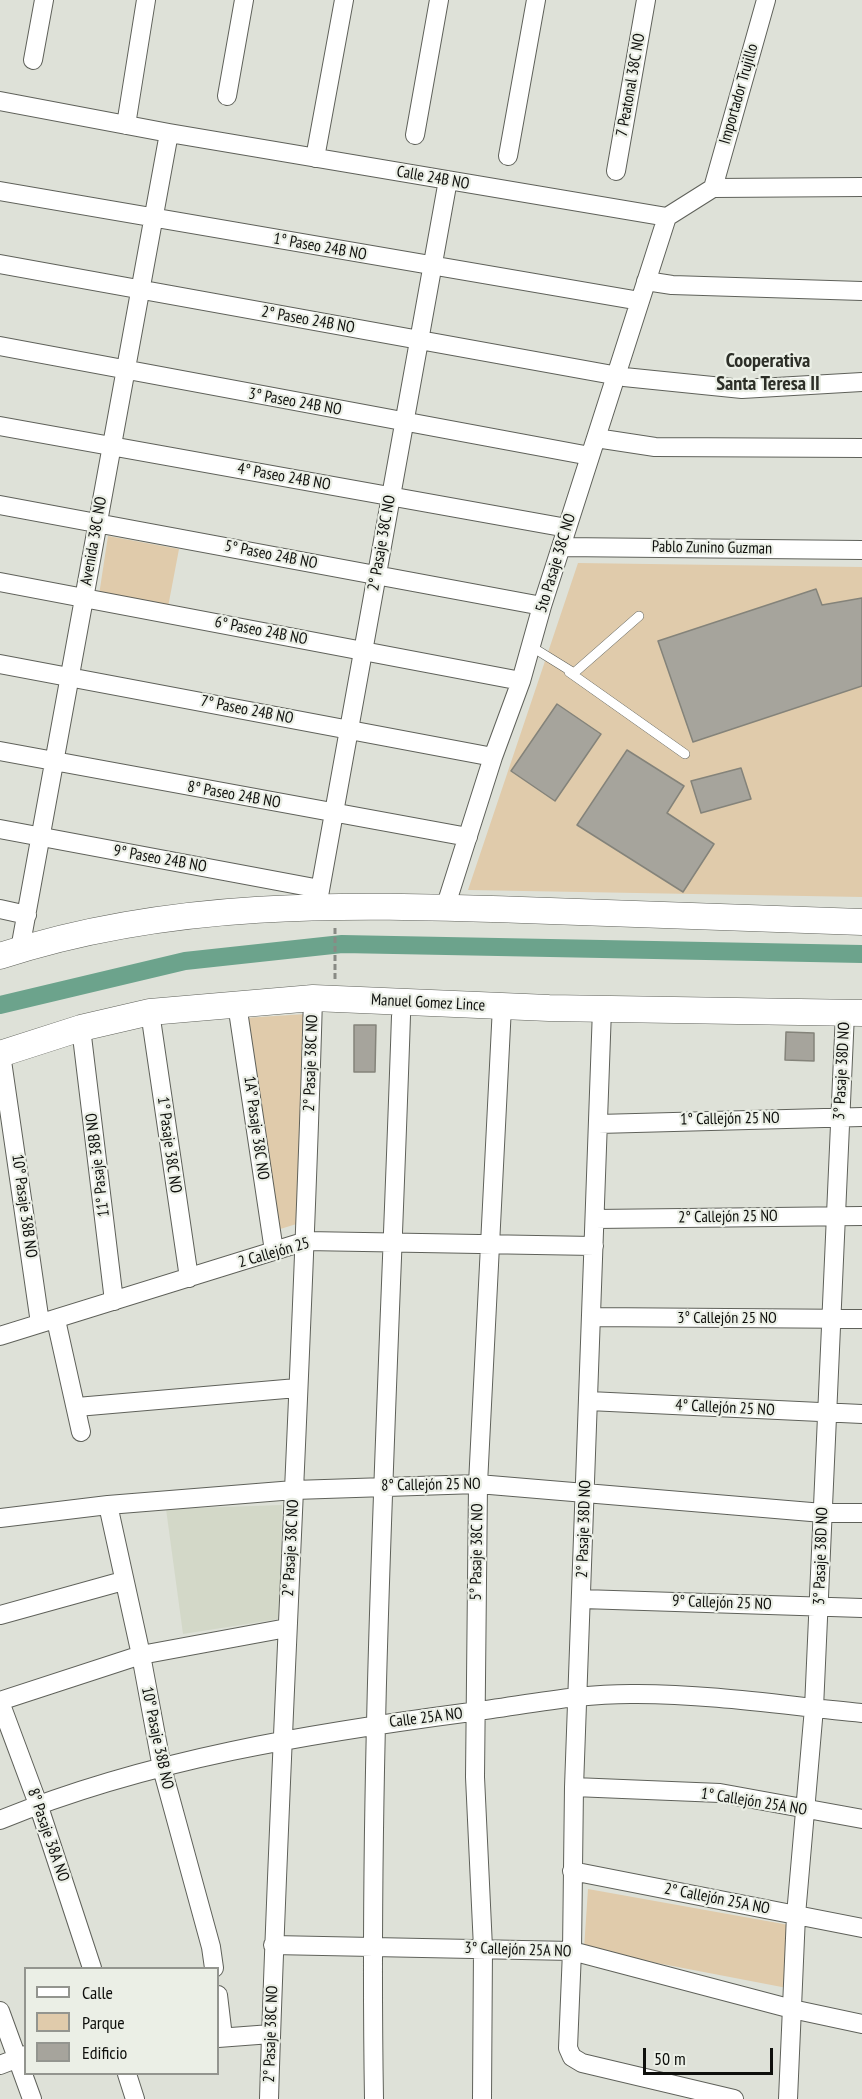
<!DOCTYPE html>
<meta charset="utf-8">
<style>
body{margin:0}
#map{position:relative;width:862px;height:2099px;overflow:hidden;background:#dee1d8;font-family:"PT Sans Narrow",sans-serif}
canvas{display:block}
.legend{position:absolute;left:24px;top:1967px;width:195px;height:108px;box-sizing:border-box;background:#ebefe6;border:2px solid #93958f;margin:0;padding:8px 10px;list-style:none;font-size:18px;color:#0e0f0c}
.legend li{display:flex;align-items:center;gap:12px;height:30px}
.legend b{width:30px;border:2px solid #93958f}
.scale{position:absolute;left:643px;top:2048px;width:130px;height:27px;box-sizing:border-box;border:3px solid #0e0f0c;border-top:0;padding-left:8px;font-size:18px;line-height:21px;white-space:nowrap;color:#0e0f0c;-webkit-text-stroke:4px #ebefe6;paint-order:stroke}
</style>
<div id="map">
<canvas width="862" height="2099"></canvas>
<ul class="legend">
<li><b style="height:8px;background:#fff"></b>Calle</li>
<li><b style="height:16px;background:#e0cbab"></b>Parque</li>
<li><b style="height:16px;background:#a6a49c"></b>Edificio</li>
</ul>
<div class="scale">50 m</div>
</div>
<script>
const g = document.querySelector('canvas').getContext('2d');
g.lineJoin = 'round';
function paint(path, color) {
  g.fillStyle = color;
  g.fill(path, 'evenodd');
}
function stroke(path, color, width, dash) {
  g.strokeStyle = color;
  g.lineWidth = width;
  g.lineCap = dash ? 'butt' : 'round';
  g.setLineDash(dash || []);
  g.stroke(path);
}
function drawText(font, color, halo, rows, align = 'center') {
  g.font = font + ' "PT Sans Narrow",sans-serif';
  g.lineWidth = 4.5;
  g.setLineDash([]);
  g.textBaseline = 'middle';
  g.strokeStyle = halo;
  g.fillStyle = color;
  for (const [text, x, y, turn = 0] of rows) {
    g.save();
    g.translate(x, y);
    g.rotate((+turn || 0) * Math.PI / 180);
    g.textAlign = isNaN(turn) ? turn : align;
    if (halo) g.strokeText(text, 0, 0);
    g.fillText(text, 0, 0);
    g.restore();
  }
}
paint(new Path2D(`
 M 282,1505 L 279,1619 L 183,1634 L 166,1509 Z`), '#d3d8c8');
paint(new Path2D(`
 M 108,536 L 179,549 L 168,607 L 99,595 Z
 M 578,563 L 862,567 L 862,897 L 468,890 Z
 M 306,1014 L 303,1222 L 277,1230 L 245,1018 Z
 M 588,1889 L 789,1925 L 787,1988 L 584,1949 Z`), '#e0cbab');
stroke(new Path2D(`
 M 0,1005 L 185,961 L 342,944 L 862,954`), '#6ca38c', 18);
const building = new Path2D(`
 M 816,589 L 822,605 L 862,598 L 862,686 L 693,742 L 658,641 Z
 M 557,704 L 601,734 L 555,801 L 511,771 Z
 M 627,750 L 684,786 L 667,813 L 714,844 L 683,892 L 577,825 Z
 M 741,768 L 751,799 L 701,813 L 691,781 Z
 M 354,1025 L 376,1025 L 375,1072 L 354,1072 Z
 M 786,1032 L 814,1033 L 814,1061 L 785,1060 Z`);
paint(building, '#a6a49c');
stroke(building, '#84837a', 1.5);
const lane = new Path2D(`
 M 532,647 L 574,673 L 639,616
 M 569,672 L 685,754`);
const street = new Path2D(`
 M 33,60 L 44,0
 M 227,96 L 244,0
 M 0,101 L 169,133 L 667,217 L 713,188 L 862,187
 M 126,125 L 146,0
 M 415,135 L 439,0
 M 508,156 L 536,0
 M 315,158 L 344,0
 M 616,171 L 646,0
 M 713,188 L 766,0
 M 0,191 L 640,301
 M 0,264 L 624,377 L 742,389 L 862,382
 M 646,281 L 672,285 L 862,291
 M 0,346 L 590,456
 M 0,426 L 567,528
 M 596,438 L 655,447 L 862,448
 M 0,505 L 542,606
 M 561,547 L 862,550
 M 0,582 L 521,681
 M 0,664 L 493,757
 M 0,751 L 468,837
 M 0,829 L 320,889
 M 317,907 L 448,180
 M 445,908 L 493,757 L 521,681 L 542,606 L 667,217
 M 0,909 L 27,915
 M 20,949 L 169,133
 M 237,1004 L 274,1251
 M 602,1009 L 574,1787 L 572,1951 L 568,2048 L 572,2057 L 582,2063 L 734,2099
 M 150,1012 L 189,1278
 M 81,1028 L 114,1301
 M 1,1054 L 40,1323
 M 598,1124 L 862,1117
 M 595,1219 L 862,1216
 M 592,1317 L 862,1319
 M 56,1320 L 81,1432
 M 0,1336 L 306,1241 L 594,1246
 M 589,1401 L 862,1414
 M 77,1407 L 297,1388
 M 108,1505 L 141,1655 L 162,1768 L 211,1947 L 214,1968
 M 0,1518 L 108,1505 L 294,1490 L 478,1484 L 823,1513 L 862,1513
 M 582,1599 L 862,1608
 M 0,1615 L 123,1581
 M 0,1701 L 141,1655 L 287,1628
 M 0,1702 L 38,1804 L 92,1968
 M 574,1787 L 720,1793 L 862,1819
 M 0,1820 C 149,1759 312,1733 471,1712 C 526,1705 580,1693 637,1694 C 712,1694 788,1706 862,1713
 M 572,1871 L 862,1928
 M 273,1945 L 572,1951 L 792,2009 L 862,2024
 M 218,1995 L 223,2037
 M 0,2011 L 32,2099
 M 218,2038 L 271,2034
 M 0,2065 L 26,2055
 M 127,2074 L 135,2099
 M 269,2099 C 280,1732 303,1365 313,998
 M 374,2099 C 368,1738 389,1377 401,1016
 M 482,2099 L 483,1948 L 475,1777 L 478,1484 L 502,1006
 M 788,2099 L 796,1915 L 814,1708 L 845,1013`);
const secondary = new Path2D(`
 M 0,956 C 171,900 345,904 522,910 C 635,914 749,918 862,922
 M 0,1054 L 81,1028 L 150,1012 L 313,998 L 549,1008 L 862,1013`);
stroke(lane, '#5f615a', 10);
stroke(street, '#5f615a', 20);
stroke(secondary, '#5f615a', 27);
stroke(new Path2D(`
 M 335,928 L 335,979`), '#888a84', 3, [6, 3]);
stroke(lane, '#fff', 9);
stroke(street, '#fff', 18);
stroke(secondary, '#fff', 26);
drawText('16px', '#0e0f0c', '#ebefe6', [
 ["7 Peatonal 38C NO",631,85,-80],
 ["Importador Trujillo",739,94,-74],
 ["Calle 24B NO",433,178,10],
 ["1° Paseo 24B NO",320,247,10],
 ["2° Paseo 24B NO",308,320,10],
 ["3° Paseo 24B NO",295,402,10],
 ["4° Paseo 24B NO",284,477,10],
 ["Avenida 38C NO",94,541,-80],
 ["2° Pasaje 38C NO",382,543,-80],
 ["Pablo Zunino Guzman",712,548,1],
 ["5° Paseo 24B NO",271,555,11],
 ["5to Pasaje 38C NO",556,563,-73],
 ["6° Paseo 24B NO",261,631,11],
 ["7° Paseo 24B NO",247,710,11],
 ["8° Paseo 24B NO",234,795,10],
 ["9° Paseo 24B NO",160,859,10],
 ["Manuel Gomez Lince",428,1003,3],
 ["2° Pasaje 38C NO",311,1063,-88],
 ["3° Pasaje 38D NO",842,1071,-87],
 ["1° Callejón 25 NO",730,1119,-1],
 ["1A° Pasaje 38C NO",256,1128,82],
 ["1° Pasaje 38C NO",169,1145,82],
 ["11° Pasaje 38B NO",98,1165,-97],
 ["10° Pasaje 38B NO",24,1206,82],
 ["2° Callejón 25 NO",728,1217,-1],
 ["2 Callejón 25",274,1253,-16],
 ["3° Callejón 25 NO",727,1318],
 ["4° Callejón 25 NO",725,1408,3],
 ["8° Callejón 25 NO",431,1485,-1],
 ["2° Pasaje 38D NO",584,1529,-88],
 ["2° Pasaje 38C NO",291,1548,-87],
 ["5° Pasaje 38C NO",477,1552,-89],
 ["3° Pasaje 38D NO",821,1556,-88],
 ["9° Callejón 25 NO",722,1603,2],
 ["Calle 25A NO",426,1718,-7],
 ["10° Pasaje 38B NO",157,1738,78],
 ["1° Callejón 25A NO",754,1802,9],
 ["8° Pasaje 38A NO",48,1835,71],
 ["2° Callejón 25A NO",717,1899,11],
 ["3° Callejón 25A NO",518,1950,2],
 ["2° Pasaje 38C NO",271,2034,-88]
]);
drawText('bold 20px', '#2c2e27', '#ebefe6', [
 ["Cooperativa",768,361],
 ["Santa Teresa II",768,384]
]);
</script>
